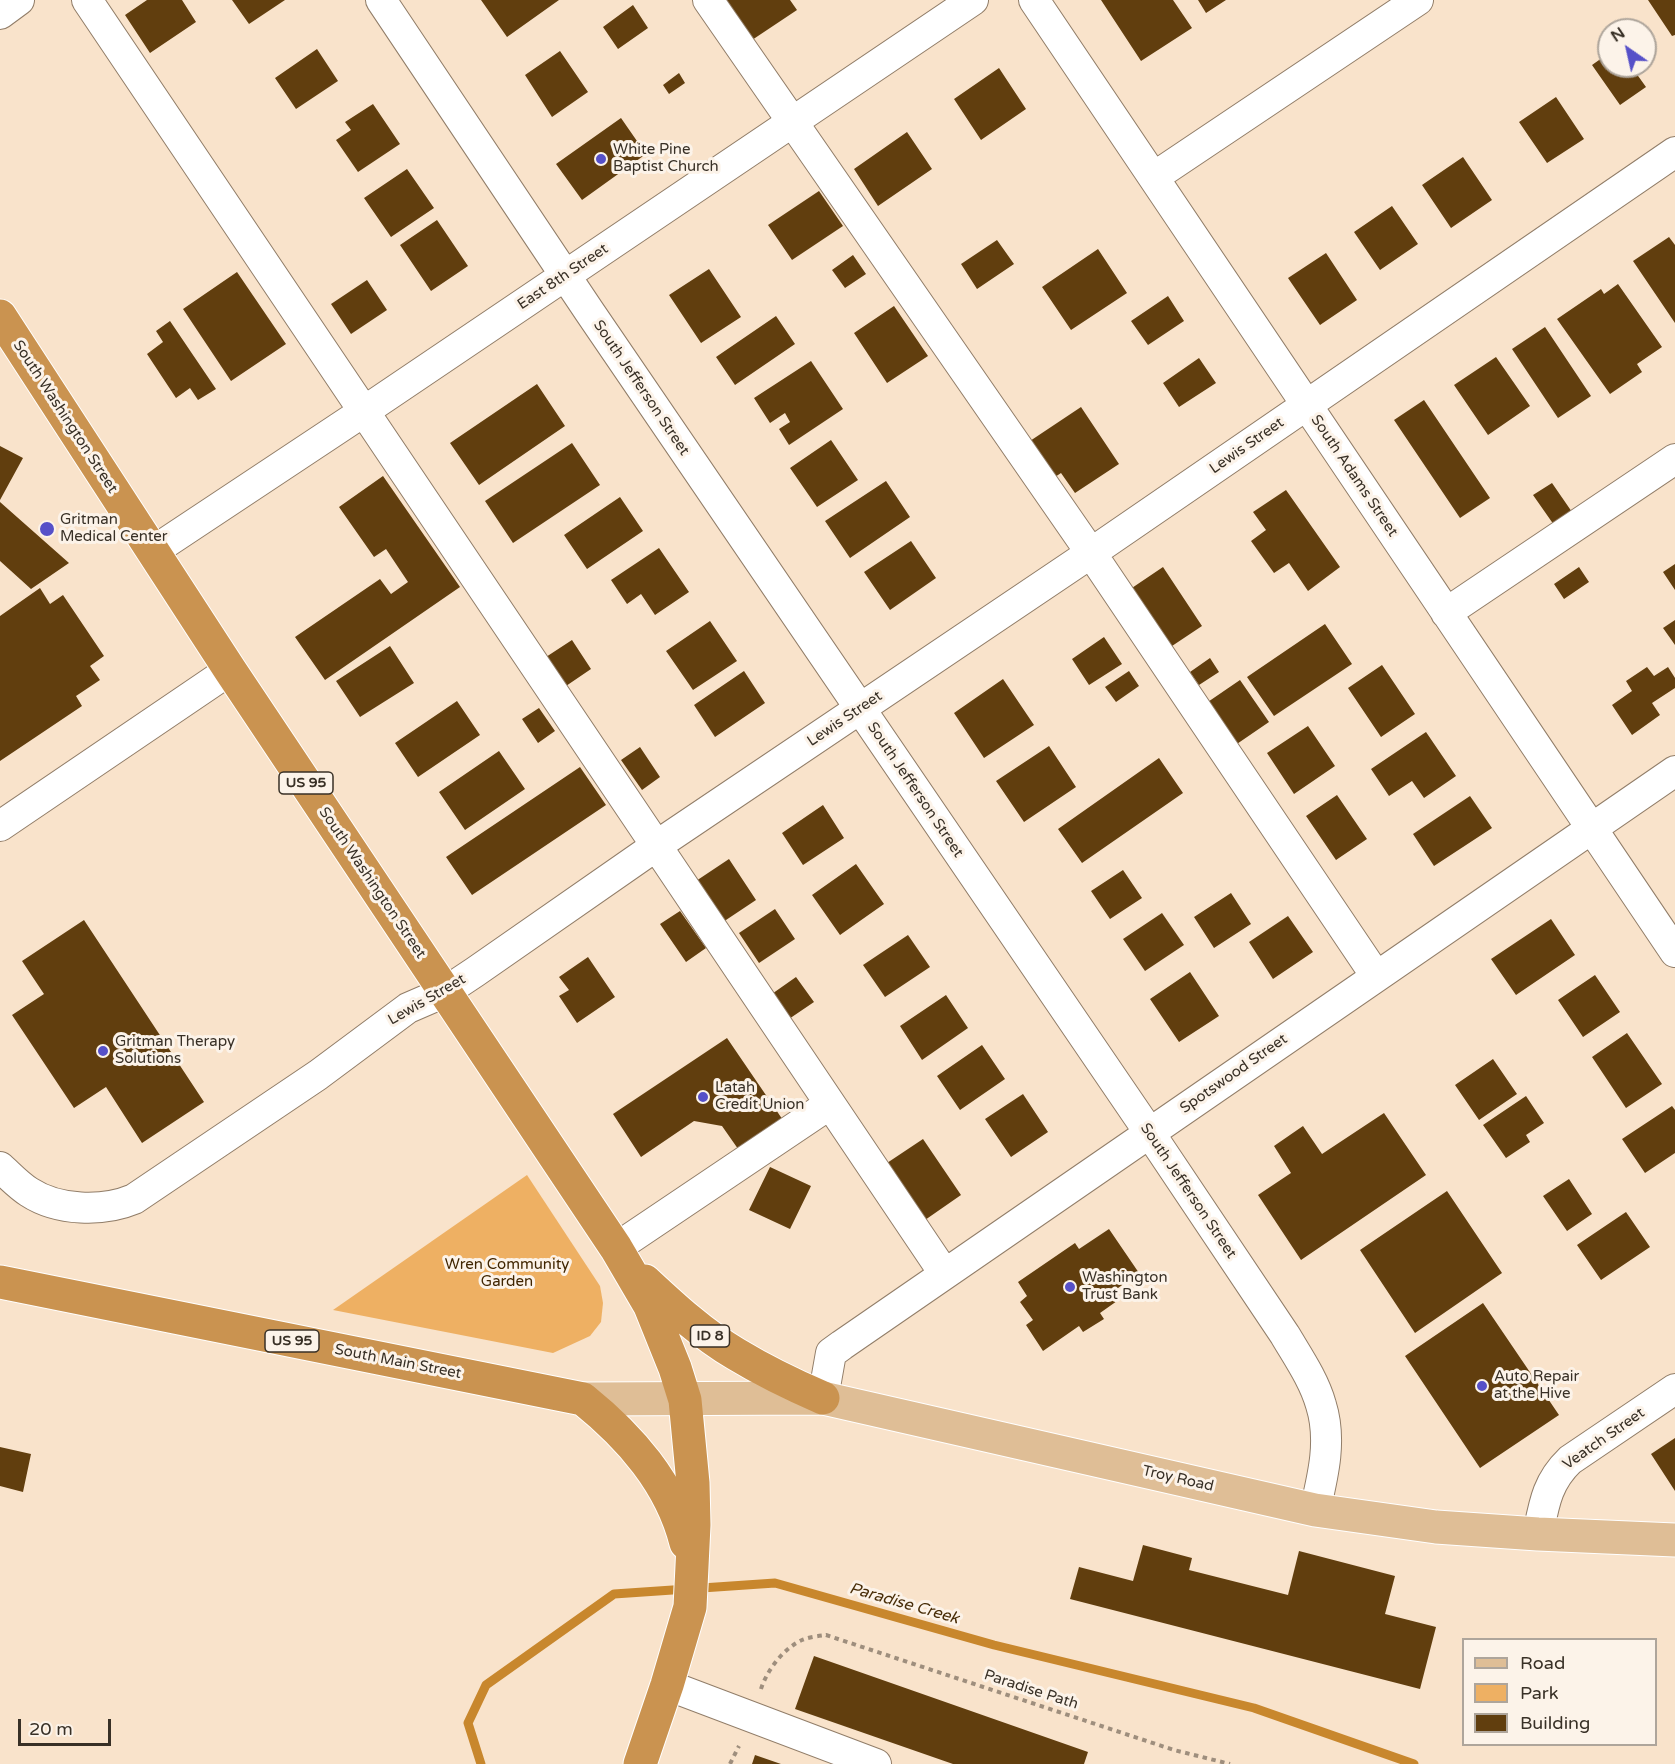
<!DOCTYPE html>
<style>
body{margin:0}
#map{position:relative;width:1675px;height:1764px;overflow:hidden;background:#f9e3cb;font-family:"Varela Round",sans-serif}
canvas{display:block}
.legend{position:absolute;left:1462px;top:1638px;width:195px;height:108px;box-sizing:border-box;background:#fcf3e9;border:2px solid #aea59b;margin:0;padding:8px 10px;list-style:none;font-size:18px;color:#383026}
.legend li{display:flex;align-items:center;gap:12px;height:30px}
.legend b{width:30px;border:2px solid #aea59b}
.north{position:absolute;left:1597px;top:18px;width:60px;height:60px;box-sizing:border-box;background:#fcf3e9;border:2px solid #aea59b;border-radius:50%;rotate:326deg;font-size:16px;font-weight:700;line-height:24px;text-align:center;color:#383026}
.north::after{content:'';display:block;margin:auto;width:21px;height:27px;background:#5650c8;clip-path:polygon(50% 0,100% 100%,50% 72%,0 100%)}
.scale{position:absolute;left:18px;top:1719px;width:93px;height:27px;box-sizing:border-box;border:3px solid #383026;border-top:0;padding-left:8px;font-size:18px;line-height:21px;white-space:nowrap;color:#383026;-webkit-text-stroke:4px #fcf3e9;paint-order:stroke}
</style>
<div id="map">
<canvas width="1675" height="1764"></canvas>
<ul class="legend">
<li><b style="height:8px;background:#dfbe96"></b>Road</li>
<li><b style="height:16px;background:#eeb063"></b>Park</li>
<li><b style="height:16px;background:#613e0e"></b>Building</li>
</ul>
<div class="north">N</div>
<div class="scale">20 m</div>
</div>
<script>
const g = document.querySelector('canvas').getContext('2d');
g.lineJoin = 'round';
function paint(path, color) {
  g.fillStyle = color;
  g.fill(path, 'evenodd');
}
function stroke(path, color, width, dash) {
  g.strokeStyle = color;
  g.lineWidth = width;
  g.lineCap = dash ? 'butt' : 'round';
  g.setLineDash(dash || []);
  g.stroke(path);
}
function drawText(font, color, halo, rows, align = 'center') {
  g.font = font + ' "Varela Round",sans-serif';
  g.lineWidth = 6;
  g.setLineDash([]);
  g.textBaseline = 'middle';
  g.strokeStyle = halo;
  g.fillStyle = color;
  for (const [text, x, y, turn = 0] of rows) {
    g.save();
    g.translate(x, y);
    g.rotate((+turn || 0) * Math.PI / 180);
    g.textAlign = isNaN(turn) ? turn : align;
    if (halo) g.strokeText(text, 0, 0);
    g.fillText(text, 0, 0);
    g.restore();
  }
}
paint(new Path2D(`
 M 527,1175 L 600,1286 L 603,1303 L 601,1322 L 590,1336 L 553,1353 L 333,1310 Z`), '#eeb063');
stroke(new Path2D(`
 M 481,1764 L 468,1723 L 486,1685 L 614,1594 L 775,1583 L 994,1645 L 1254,1708 L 1414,1764`), '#c8872d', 9);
paint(new Path2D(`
 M 147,0 L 182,0 L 196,22 L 150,53 L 125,15 Z
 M 232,0 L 285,0 L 249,24 Z
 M 481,0 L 559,0 L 507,37 Z
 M 725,0 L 790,0 L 797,10 L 752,40 Z
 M 1101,0 L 1173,0 L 1192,28 L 1141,61 Z
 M 1198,0 L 1226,0 L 1206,13 Z
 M 1648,0 L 1675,0 L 1675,35 L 1672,36 Z
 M 633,5 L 648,28 L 618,49 L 603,27 Z
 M 317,49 L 338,81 L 296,109 L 275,78 Z
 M 560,51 L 588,92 L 552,117 L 525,75 Z
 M 1609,53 L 1609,66 L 1631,66 L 1646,87 L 1620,105 L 1592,65 Z
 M 999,68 L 1026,109 L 981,140 L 954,99 Z
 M 679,73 L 685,83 L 669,94 L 663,85 Z
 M 1556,97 L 1584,139 L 1547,163 L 1519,122 Z
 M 373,104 L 400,144 L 358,172 L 336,140 L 351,130 L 345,122 Z
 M 621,118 L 646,154 L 582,200 L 556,164 Z
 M 907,132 L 932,169 L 878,206 L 854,169 Z
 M 1463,157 L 1492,200 L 1451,228 L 1422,185 Z
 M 407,169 L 434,208 L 391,237 L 364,198 Z
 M 819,191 L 843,226 L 792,260 L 768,225 Z
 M 1392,206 L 1418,244 L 1380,270 L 1354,232 Z
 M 437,220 L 468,266 L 431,291 L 400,245 Z
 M 1669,237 L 1675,245 L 1675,323 L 1633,261 Z
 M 997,240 L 1014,264 L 977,289 L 961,264 Z
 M 1098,249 L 1127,293 L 1071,330 L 1042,287 Z
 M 1326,253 L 1357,300 L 1320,325 L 1288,278 Z
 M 853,255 L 866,274 L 845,288 L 832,270 Z
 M 709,269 L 741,317 L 701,343 L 669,295 Z
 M 237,272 L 286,344 L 231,381 L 183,309 Z
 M 367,280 L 387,310 L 351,334 L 331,304 Z
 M 1618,284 L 1662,347 L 1637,364 L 1642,372 L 1610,394 L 1557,319 L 1601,289 L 1604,294 Z
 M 1168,296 L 1184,321 L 1148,345 L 1131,321 Z
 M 894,306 L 928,356 L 887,383 L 854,333 Z
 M 776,316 L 795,344 L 735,385 L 716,357 Z
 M 170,321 L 216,389 L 198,400 L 190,388 L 176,398 L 147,354 L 163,342 L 156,331 Z
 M 1545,327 L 1591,396 L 1558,418 L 1512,349 Z
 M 1496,357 L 1530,406 L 1488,435 L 1454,385 Z
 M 1199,358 L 1216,383 L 1179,407 L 1163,383 Z
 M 811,361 L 843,409 L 789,445 L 779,429 L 790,422 L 785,413 L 770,423 L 754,398 Z
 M 537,384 L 565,426 L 479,485 L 450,443 Z
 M 1424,400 L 1490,498 L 1460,518 L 1394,420 Z
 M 1081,407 L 1119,464 L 1075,493 L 1061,473 L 1049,481 L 1024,445 Z
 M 831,440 L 858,480 L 817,507 L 790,468 Z
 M 572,443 L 600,485 L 513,543 L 485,501 Z
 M 0,446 L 23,458 L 0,500 Z
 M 383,476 L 460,587 L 325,680 L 295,637 L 380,579 L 391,594 L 408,582 L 386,549 L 374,557 L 339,507 Z
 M 886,481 L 910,517 L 850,558 L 825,521 Z
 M 1552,483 L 1572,512 L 1554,525 L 1533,495 Z
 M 1286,490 L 1340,567 L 1308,591 L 1289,563 L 1274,573 L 1251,541 L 1266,530 L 1253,512 Z
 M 620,497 L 643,531 L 587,569 L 564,535 Z
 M 0,502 L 69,563 L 31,589 L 0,561 Z
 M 911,541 L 936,578 L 890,610 L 864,572 Z
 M 659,548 L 689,592 L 655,615 L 641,594 L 627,604 L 611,580 Z
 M 1675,564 L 1675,590 L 1663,572 Z
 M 1163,567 L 1202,626 L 1163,652 L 1123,594 Z
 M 1579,567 L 1589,582 L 1564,599 L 1554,584 Z
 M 40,588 L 50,604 L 63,595 L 104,656 L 90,666 L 100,680 L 76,696 L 82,706 L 0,761 L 0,616 Z
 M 1675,620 L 1675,645 L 1663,628 Z
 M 710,621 L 737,661 L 693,690 L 666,651 Z
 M 1325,624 L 1352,664 L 1274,716 L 1247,677 Z
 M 1104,637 L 1122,664 L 1089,685 L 1072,659 Z
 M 572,640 L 591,669 L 566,686 L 546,657 Z
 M 390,646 L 414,683 L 360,717 L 336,681 Z
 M 1210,658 L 1219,672 L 1199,685 L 1190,672 Z
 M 1382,665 L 1415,714 L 1381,737 L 1348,688 Z
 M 1647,667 L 1654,676 L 1668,667 L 1675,678 L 1675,688 L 1652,703 L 1660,715 L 1632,735 L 1612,705 L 1632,691 L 1626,681 Z
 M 744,671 L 765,703 L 715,737 L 694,705 Z
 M 1129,671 L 1139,686 L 1116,702 L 1105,687 Z
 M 1003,679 L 1034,725 L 984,758 L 954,713 Z
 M 1240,680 L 1269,722 L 1231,748 L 1202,706 Z
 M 457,701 L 480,735 L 418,777 L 395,743 Z
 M 539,708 L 555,731 L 538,743 L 522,719 Z
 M 1308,726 L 1335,766 L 1294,794 L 1267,753 Z
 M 1426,732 L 1456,776 L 1424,798 L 1412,781 L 1389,796 L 1371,769 Z
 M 1049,746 L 1076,787 L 1024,822 L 996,781 Z
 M 640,747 L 660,777 L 642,790 L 621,760 Z
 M 499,751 L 525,789 L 465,830 L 439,792 Z
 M 1159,758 L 1183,793 L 1082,863 L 1058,829 Z
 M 580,767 L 606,805 L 472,895 L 446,857 Z
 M 1337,795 L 1367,839 L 1336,860 L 1306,816 Z
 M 1470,796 L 1492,828 L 1434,866 L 1413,834 Z
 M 823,805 L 844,838 L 803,865 L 782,833 Z
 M 729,859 L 756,900 L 720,924 L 693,883 Z
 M 856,864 L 884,904 L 840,935 L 812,895 Z
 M 1123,870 L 1142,898 L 1110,919 L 1091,891 Z
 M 1231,893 L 1251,924 L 1214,948 L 1194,917 Z
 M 775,909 L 795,939 L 759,963 L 739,933 Z
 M 680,911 L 706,948 L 686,962 L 660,924 Z
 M 1162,913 L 1184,945 L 1145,971 L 1123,939 Z
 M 1288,916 L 1313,952 L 1273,979 L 1249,942 Z
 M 1551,919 L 1575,955 L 1516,995 L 1491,959 Z
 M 84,920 L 204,1102 L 142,1143 L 106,1087 L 74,1108 L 12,1015 L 44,994 L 22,961 Z
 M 908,935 L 930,967 L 885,997 L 863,965 Z
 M 588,957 L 615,997 L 577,1023 L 559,996 L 569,990 L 559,977 Z
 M 1190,972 L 1219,1016 L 1179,1042 L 1150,999 Z
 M 1595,975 L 1620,1012 L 1583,1037 L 1558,1000 Z
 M 796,977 L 814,1002 L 786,1021 L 769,996 Z
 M 946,995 L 968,1028 L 922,1060 L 900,1026 Z
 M 1627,1033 L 1662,1084 L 1626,1108 L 1592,1057 Z
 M 727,1038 L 787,1126 L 743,1156 L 722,1126 L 694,1121 L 641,1157 L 613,1114 Z
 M 982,1045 L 1005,1079 L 960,1110 L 937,1076 Z
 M 1493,1059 L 1517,1094 L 1479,1120 L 1455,1085 Z
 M 1023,1094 L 1048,1132 L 1011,1157 L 985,1119 Z
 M 1526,1096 L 1544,1123 L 1526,1135 L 1530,1142 L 1506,1158 L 1483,1125 Z
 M 1672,1106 L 1675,1110 L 1675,1153 L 1645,1173 L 1622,1139 Z
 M 1384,1113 L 1426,1175 L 1301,1260 L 1258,1195 L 1291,1173 L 1274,1146 L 1303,1126 L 1322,1154 Z
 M 923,1139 L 961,1195 L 925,1220 L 887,1163 Z
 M 770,1167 L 811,1186 L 790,1229 L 749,1210 Z
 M 1569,1179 L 1592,1214 L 1567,1231 L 1543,1196 Z
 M 1447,1191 L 1502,1273 L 1415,1333 L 1360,1250 Z
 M 1626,1212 L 1650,1247 L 1601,1280 L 1577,1245 Z
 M 1109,1229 L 1139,1273 L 1111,1293 L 1117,1301 L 1100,1313 L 1104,1319 L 1083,1332 L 1079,1326 L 1043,1351 L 1026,1325 L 1033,1320 L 1020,1302 L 1027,1296 L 1018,1282 L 1075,1243 L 1079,1249 Z
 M 1483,1303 L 1559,1415 L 1480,1468 L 1405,1356 Z
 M 1675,1438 L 1675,1491 L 1651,1454 Z
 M 0,1447 L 31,1454 L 23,1492 L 0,1486 Z
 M 1143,1545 L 1192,1558 L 1189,1570 L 1288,1595 L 1299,1551 L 1395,1576 L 1385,1614 L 1436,1627 L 1420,1689 L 1070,1599 L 1079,1567 L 1133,1581 Z
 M 814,1656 L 1088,1752 L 1084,1764 L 953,1764 L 795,1709 Z
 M 755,1755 L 781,1764 L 752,1764 Z`), '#613e0e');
const minor = new Path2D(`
 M 87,0 L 944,1273
 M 381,0 L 589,311 L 1149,1132 L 1285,1335 C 1298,1357 1314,1380 1321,1405 C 1332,1440 1323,1476 1315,1510
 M 708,0 L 1091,553 L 1376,976
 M 1034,0 L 1675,952
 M 0,14 L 19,0
 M 1154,177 L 1418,0
 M 152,552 L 363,412 L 973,0
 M 1446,613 L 1675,459
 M 0,826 L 230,670
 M 0,1167 C 9,1175 18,1185 29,1192 C 58,1211 103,1212 134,1199 L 318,1075 L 408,1008 L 445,992 L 475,972 L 656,846 L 1091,553 L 1675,152
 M 616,1248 L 830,1104
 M 823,1398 L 831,1353 L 842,1345 L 1675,771
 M 1538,1534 C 1544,1504 1547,1482 1570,1460 L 1675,1389
 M 667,1685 L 876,1764`);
const major = new Path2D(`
 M 583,1399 L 823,1398 L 1315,1510 L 1436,1527 L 1538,1534 L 1675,1540`);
const highway = new Path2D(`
 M 0,316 L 230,670 L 616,1248 L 650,1306 L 675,1368 L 685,1400 L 693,1483 L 694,1525 L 690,1607 L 667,1685 L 640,1764
 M 645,1281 C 673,1307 702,1334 736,1354 C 764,1371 793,1385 823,1398
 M 0,1282 L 583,1399 C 630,1437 671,1483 686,1543`);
stroke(minor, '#917d68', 32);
stroke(major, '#fff', 35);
stroke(highway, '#fff', 35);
stroke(new Path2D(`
 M 761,1689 C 767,1670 784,1648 802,1640 C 809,1637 819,1636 826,1635 L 1174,1750 L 1230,1764
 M 730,1764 L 739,1746`), '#9e8e7d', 4, [4.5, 4.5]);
stroke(minor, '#fff', 30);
stroke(major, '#dfbe96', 33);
stroke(highway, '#ca9350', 33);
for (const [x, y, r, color] of [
 [601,159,6,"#5650c8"],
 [47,529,8,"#5650c8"],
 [103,1051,6,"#5650c8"],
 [703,1097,6,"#5650c8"],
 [1070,1287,6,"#5650c8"],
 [1482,1386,6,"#5650c8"]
]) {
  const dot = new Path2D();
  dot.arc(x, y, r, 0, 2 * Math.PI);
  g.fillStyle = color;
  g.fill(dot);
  stroke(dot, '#fcf3e9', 2);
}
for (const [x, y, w] of [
 [306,783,54],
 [710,1336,39],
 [292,1341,54]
]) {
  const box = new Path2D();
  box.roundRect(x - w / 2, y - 11, w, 22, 4.5);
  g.fillStyle = '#fcf3e9';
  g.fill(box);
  stroke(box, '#383026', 1.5);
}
drawText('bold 14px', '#383026', null, [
 ["US 95",306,783],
 ["ID 8",710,1336],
 ["US 95",292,1341]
]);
drawText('15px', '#383026', '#fcf3e9', [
 ["White Pine",613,150],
 ["Baptist Church",613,167],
 ["Gritman",60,520],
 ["Medical Center",60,537],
 ["Gritman Therapy",115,1042],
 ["Solutions",115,1059],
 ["Latah",715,1088],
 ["Credit Union",715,1105],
 ["Washington",1082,1278],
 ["Trust Bank",1082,1295],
 ["Auto Repair",1494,1377],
 ["at the Hive",1494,1394]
], 'left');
drawText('15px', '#383026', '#fcf3e9', [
 ["East 8th Street",563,277,-34],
 ["South Jefferson Street",641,388,56],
 ["South Washington Street",65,417,57],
 ["Lewis Street",1247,446,-35],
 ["South Adams Street",1354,476,56],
 ["Lewis Street",845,719,-34],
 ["South Jefferson Street",915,790,56],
 ["South Washington Street",372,883,56],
 ["Lewis Street",427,1000,-30],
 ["Spotswood Street",1234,1074,-35],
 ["South Jefferson Street",1188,1191,56],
 ["South Main Street",398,1362,11],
 ["Veatch Street",1604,1439,-35],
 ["Troy Road",1178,1479,13],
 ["Paradise Path",1031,1690,18]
]);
drawText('15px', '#402500', '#fcf3e9', [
 ["Wren Community",507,1265],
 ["Garden",507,1282]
]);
drawText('italic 16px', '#492e09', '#fcf3e9', [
 ["Paradise Creek",904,1604,16]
]);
</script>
